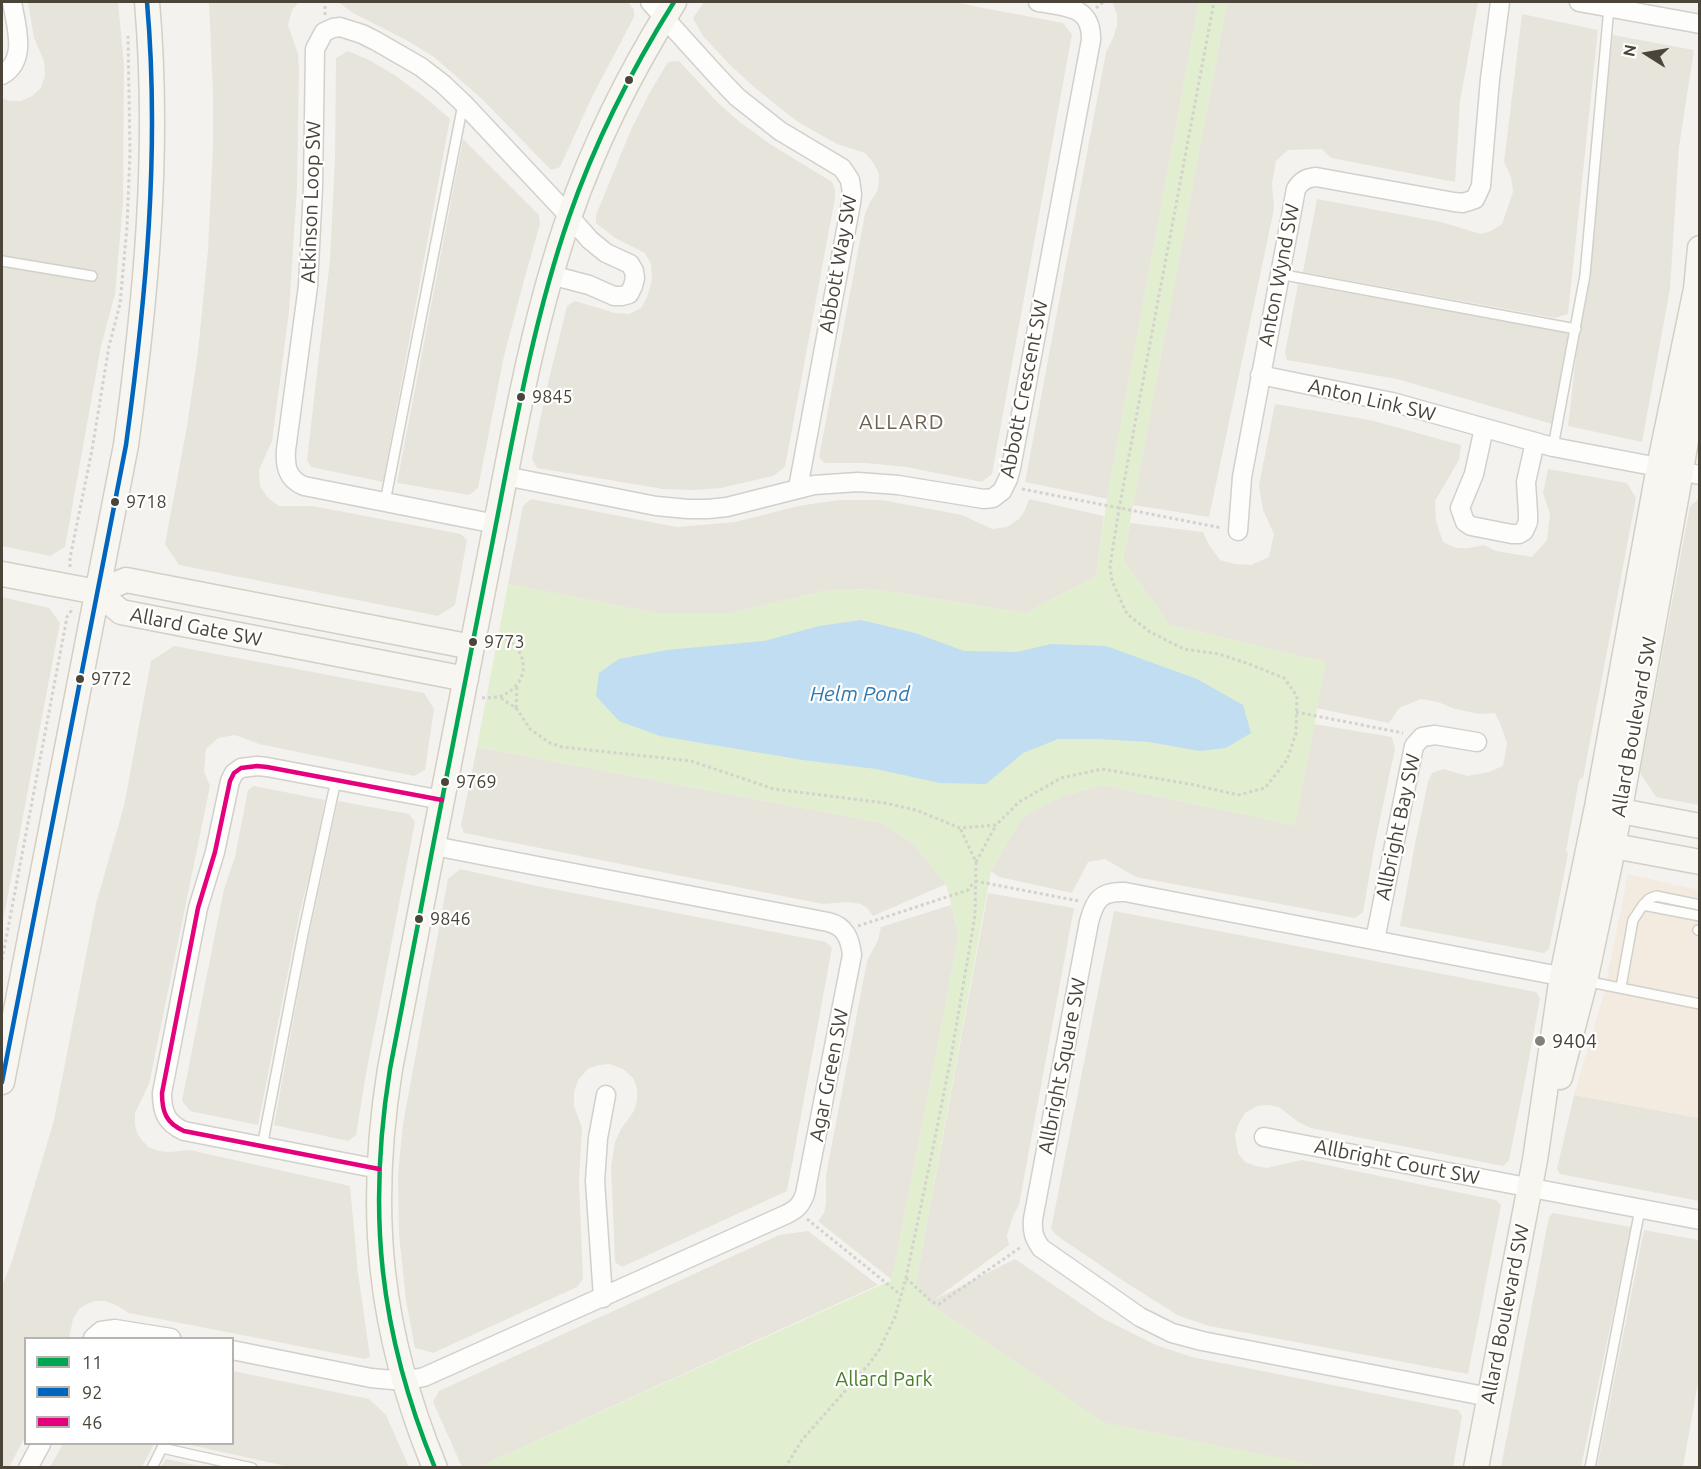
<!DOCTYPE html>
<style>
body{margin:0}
#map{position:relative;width:1701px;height:1469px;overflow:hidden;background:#f4f2ee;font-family:Ubuntu,sans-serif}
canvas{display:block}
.frame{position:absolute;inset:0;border:3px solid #4b4439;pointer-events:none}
.legend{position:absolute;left:24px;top:1337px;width:210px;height:108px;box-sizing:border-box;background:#fff;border:2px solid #b7b4b0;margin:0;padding:8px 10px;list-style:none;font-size:18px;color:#4b4439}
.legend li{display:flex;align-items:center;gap:12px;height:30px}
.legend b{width:30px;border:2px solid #b7b4b0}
.north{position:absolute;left:1617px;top:24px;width:60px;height:60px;-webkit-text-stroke:4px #fff;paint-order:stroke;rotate:281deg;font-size:16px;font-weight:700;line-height:24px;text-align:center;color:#4b4439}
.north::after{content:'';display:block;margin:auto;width:21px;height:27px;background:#4b4439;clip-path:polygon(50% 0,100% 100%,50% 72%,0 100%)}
</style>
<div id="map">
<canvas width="1701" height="1469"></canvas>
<div class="frame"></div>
<ul class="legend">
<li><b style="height:8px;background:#00a651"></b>11</li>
<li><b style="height:8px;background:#0065bd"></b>92</li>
<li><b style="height:8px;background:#e5007d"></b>46</li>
</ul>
<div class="north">N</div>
</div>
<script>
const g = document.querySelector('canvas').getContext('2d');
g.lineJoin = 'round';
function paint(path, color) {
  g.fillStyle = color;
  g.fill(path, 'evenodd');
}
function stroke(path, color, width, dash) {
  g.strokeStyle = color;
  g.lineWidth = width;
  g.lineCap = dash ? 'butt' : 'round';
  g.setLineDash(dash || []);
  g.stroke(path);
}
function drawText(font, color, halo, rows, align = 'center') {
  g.font = font + ' Ubuntu,sans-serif';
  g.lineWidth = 4.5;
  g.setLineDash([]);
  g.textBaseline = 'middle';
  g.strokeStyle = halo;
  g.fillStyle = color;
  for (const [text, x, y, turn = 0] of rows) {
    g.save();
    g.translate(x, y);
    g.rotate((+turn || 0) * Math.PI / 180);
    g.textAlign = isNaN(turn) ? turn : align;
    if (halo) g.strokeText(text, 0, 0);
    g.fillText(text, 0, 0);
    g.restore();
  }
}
paint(new Path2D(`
 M 28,2 L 118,2 L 124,66 L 123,203 L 115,294 L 101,346 L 65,547 L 50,556 L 2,546 L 2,98 L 10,101 L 21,101 L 32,96 L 41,88 L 45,75 L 44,61 L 34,38 Z
 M 209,2 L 299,2 L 292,10 L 288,25 L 298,54 L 299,70 L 297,188 L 289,312 L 272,441 L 259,470 L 260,486 L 268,498 L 279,506 L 312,506 L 461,534 L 467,540 L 455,605 L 438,616 L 179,565 L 165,544 L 187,426 L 198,352 L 208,250 L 213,146 L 213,94 Z
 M 338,2 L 628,2 L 634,10 L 634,17 L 592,97 L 560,167 L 551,170 L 484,101 L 434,57 L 408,41 L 353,13 Z
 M 704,2 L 956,2 L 973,6 L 1063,23 L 1072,34 L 992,474 L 982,482 L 906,467 L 866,463 L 825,463 L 819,457 L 865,214 L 870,202 L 878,190 L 879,174 L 874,164 L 865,153 L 837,144 L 798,122 L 755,88 L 729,64 L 703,36 L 693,18 Z
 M 1115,2 L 1199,2 L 1107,499 L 1025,482 L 1106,52 L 1113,38 L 1117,26 L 1117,15 L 1113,3 Z
 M 1227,2 L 1478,3 L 1460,101 L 1455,182 L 1331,158 L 1322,149 L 1288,150 L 1276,161 L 1272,184 L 1274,209 L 1209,517 L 1133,505 Z
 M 1522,14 L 1598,30 L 1568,314 L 1555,318 L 1303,272 L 1317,199 L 1441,222 L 1481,234 L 1491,231 L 1502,224 L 1513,192 L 1511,177 L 1504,162 Z
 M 1613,35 L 1694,50 L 1679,147 L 1670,289 L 1642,442 L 1568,426 Z
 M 348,51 L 369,60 L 396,76 L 427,99 L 450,119 L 383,482 L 311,467 L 307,460 L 330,260 L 335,159 L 336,58 Z
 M 679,61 L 718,103 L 741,123 L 770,144 L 832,182 L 835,189 L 835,198 L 785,467 L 773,476 L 721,488 L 692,490 L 663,489 L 537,468 L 532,459 L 547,387 L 567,306 L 575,301 L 615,313 L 629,314 L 641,308 L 647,297 L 652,279 L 651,264 L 645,253 L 615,238 L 596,223 L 596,215 L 630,132 L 649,94 L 668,62 Z
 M 463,139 L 539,215 L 540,224 L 520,295 L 504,356 L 478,488 L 469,495 L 397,483 Z
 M 1298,284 L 1569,333 L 1552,424 L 1397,379 L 1287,360 L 1285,353 Z
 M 1275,404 L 1370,420 L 1461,445 L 1459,460 L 1435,501 L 1436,521 L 1443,542 L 1456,548 L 1468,548 L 1484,545 L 1496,551 L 1532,557 L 1547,540 L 1550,514 L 1543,493 L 1548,469 L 1627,483 L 1636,498 L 1583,778 L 1579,780 L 1566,851 L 1568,854 L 1549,949 L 1544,953 L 1400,926 L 1415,844 L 1428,782 L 1432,773 L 1443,769 L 1468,776 L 1489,772 L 1503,766 L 1507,744 L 1501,725 L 1495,713 L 1480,714 L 1455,709 L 1438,702 L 1421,699 L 1399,708 L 1389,723 L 1316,708 L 1326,662 L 1169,625 L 1123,559 L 1130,523 L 1203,532 L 1209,545 L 1220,560 L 1235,564 L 1251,565 L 1269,557 L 1274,534 L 1263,510 L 1259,485 Z
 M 531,499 L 677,527 L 735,522 L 798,506 L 840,500 L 882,500 L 962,515 L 992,529 L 1007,527 L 1019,519 L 1025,510 L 1029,499 L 1104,516 L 1096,576 L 1026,613 L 873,589 L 823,591 L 732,613 L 655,613 L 508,584 L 523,506 Z
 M 1699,499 L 1699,805 L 1656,797 L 1640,773 L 1690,506 Z
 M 2,597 L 49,608 L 60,623 L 2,926 Z
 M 174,646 L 424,693 L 434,709 L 425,770 L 414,776 L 259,744 L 235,735 L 218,738 L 206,749 L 204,772 L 210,786 L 149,1084 L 135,1113 L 135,1125 L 138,1135 L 148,1147 L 159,1151 L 169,1152 L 190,1150 L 350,1186 L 358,1273 L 370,1357 L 365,1359 L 129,1313 L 118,1306 L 105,1301 L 96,1301 L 87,1304 L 79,1309 L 73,1319 L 69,1338 L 26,1338 L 25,1437 L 9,1467 L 2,1467 L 2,1286 L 12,1261 L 54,1120 L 96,904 L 124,806 L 151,661 Z
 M 1314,724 L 1392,737 L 1395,749 L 1376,838 L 1363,912 L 1355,918 L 1136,877 L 1105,859 L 1088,862 L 1072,893 L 999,877 L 991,871 L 1022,817 L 1063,796 L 1103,785 L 1295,825 Z
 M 477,747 L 883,823 L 913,843 L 946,884 L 873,916 L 868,909 L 861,904 L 848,902 L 823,904 L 464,833 L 461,825 Z
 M 254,786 L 325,800 L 315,853 L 300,911 L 258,1125 L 190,1111 L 182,1101 L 224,889 L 235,857 L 248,790 Z
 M 338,801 L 409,814 L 415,822 L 366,1074 L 356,1135 L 348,1141 L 274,1125 L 306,951 Z
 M 460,869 L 532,885 L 826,942 L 832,948 L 787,1191 L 622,1267 L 615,1262 L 611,1167 L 615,1142 L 621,1129 L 634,1111 L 637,1100 L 637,1089 L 633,1078 L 623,1069 L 610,1064 L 599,1065 L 589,1068 L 578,1080 L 574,1093 L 574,1106 L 582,1128 L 579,1181 L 583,1279 L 577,1287 L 433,1353 L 415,1348 L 406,1301 L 399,1234 L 398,1175 L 403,1124 L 448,879 Z
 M 988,893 L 1074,908 L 1019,1205 L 1013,1216 L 1007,1236 L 1009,1245 L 934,1300 L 1015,1259 L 1102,1318 L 1156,1345 L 1192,1357 L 1458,1410 L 1462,1416 L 1453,1467 L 1323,1467 L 1104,1423 L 929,1303 L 916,1282 Z
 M 951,905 L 959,935 L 892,1280 L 818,1221 L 824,1213 L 826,1203 L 826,1175 L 867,961 L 878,940 L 881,927 Z
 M 1114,911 L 1536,992 L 1540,998 L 1526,1075 L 1509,1160 L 1503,1166 L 1311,1128 L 1298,1122 L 1279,1107 L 1268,1105 L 1257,1106 L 1245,1113 L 1238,1125 L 1235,1135 L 1238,1153 L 1245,1162 L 1256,1166 L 1267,1168 L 1302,1160 L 1496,1200 L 1501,1205 L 1468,1374 L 1209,1326 L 1179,1316 L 1125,1282 L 1056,1235 L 1051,1229 Z
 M 1574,1095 L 1699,1118 L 1699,1201 L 1560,1174 L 1557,1169 Z
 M 1553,1213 L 1631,1227 L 1581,1467 L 1501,1467 L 1549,1217 Z
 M 1644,1230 L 1699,1240 L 1699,1377 L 1683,1467 L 1597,1467 Z
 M 808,1231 L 878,1285 L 479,1467 L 462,1467 L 433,1402 L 439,1391 L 779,1235 Z
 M 233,1371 L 369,1399 L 386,1415 L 409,1467 L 290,1467 L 186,1444 L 232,1444 Z
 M 63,1444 L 154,1444 L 142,1467 L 50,1467 Z
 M 166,1459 L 205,1467 L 161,1467 Z`), '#e7e4dc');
paint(new Path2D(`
 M 1628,874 L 1699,890 L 1699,1118 L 1574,1095 L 1604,993 Z`), '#f3ebdf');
paint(new Path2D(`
 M 1199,2 L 1227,2 L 1123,559 L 1169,625 L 1326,662 L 1295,825 L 1103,785 L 1063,796 L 1022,817 L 991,871 L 916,1282 L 929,1303 L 1104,1423 L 1323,1467 L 479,1467 L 892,1280 L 959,935 L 946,884 L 913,843 L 883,823 L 477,747 L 508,584 L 655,613 L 732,613 L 823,591 L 873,589 L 1026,613 L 1096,576 L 1107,499 Z`), '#e1eecf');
paint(new Path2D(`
 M 861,620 L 915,633 L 964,651 L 1017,652 L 1051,644 L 1106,646 L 1197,679 L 1243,705 L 1251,733 L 1226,748 L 1200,751 L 1149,742 L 1098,739 L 1058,739 L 1023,753 L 986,784 L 940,783 L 876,769 L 803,760 L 660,736 L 619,721 L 596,696 L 599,673 L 619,659 L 667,650 L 764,641 L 819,626 Z`), '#c0ddf1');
const lane = new Path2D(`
 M 2,261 L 92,276
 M 1279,274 L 1576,329
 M 1553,447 L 1585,275 L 1609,7
 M 385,502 L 463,104
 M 1643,905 L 1649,899 L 1656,896 L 1700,905
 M 1698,930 L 1700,931
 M 1585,981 L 1700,1004
 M 1621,987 L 1633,920 L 1643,905 L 1700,916
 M 262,1147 L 303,934 L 336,780
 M 162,1448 L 252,1468
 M 152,1468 L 164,1444
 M 1590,1468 L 1640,1209`);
const street = new Path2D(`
 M 650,2 L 718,77 L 737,97 L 780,131 L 842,168 L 850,180 L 852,194 L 851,203 L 798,488
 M 1579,2 L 1700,24
 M 2,75 C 28,60 16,26 12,2
 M 1260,375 L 1392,402 L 1553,447 L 1700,475
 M 1484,428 L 1474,474 L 1460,508 L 1465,522 L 1471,526 L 1512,534 L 1519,534 L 1524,531 L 1528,522 L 1528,513 L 1526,482 L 1535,442
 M 505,476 L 656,506 L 688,509 L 708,509 L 727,507 L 814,485 L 858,482 L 898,485 L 984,499 L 993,498 L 1002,491 L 1008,479 L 1011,468 L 1091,40 C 1092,5 1065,7 1038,2
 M 496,524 L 304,486 C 287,479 285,466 286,450 L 308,286 L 313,187 L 315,49 L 324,32 L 333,28 L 340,27 L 362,34 L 376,41 L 421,67 L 443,84 L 463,103 L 569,216 L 590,240 L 606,253 L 630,264 L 634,271 L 635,278 L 633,286 L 629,294 L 622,296 L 614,296 L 589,285 L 551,275
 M 1238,531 L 1242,477 L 1296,189 C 1301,181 1306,178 1316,177 L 1454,202 L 1463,203 L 1475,199 L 1481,186 L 1482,173 L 1490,79 L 1500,2
 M 1375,940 L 1414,746 L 1422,737 L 1435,735 L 1477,742
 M 1264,1137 L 1700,1220
 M 379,1169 L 184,1131 C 166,1123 162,1112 162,1093 L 198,908 L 215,852 L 230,781 L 234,773 L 241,768 L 257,766 L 267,767 L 442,800
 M 603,1298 L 595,1181 L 598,1138 L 606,1095
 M 93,1338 L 101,1331 L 115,1329 L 171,1338
 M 232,1350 L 371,1378 L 404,1381 L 424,1377 L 787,1214 C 797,1209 801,1205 805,1194 L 852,955 C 850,938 845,926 828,922 L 434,846
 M 1489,1397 L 1202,1341 L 1172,1333 L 1140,1317 L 1041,1248 C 1034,1238 1032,1232 1033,1219 L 1089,922 C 1095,899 1101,891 1125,892 L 1575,979
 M 28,1468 L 41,1444`);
const secondary = new Path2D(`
 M 1697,304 L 1696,289 L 1700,248
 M 2,574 L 97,592
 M 97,592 L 126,580 L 472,647
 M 97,592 L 121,612 L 466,679
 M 1605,808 L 1700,826
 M 1598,843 L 1700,862
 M 1560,1077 L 1585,981 L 1610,863 L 1681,471 L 1690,415 L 1697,342
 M 2,1082 L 126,445 C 146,298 160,150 147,2
 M 435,1468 C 379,1332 367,1212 390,1069 C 422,904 453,740 486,575 C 510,456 529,333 569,217 C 595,142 632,69 674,2
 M 1476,1468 L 1535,1160 L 1562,976 L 1597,807 L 1659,467 L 1696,289`);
stroke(lane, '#d2d0cb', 12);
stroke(street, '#d2d0cb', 21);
stroke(secondary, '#d3cfc5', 27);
stroke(new Path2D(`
 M 1096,8 L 1103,2
 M 325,15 L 325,2
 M 1022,489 L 1222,528
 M 70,567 L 70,558 L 92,450 L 109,346 L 120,304 L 127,227 L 130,152 L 128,36
 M 495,634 C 529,644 535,683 499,697 L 516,708 L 530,729 L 550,743 L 562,747 L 691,761 L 774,789 L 885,803 L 916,810 L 960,828 L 996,825 L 1019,802 L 1061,778 L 1102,769 L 1195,785 L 1238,795 L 1265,788 L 1287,760 L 1296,733 L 1297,696 L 1284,678 L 1249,664 L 1219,654 L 1184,649 L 1150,632 L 1127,614 L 1112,581 L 1110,566 L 1119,509 L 1214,2
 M 482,698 L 498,697
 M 516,708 L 517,686
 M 1296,712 L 1403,733
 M 976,862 L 996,825
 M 975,881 L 1079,901
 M 858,926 L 968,890 L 974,882
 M 2,960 L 67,617 L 71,611 L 71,607
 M 807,1219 L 901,1295
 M 906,1278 L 932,1302 L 939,1304 L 1021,1247
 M 785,1468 L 802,1440 L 869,1364 L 879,1350 L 895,1317 L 906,1278 L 935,1138 L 951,1057 L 975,915 L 976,862 L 960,828
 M 1185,1468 L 1203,1468`), '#d3d2cc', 3, [3, 3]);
stroke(lane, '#fdfdfc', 9);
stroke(street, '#fdfdfc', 18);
stroke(secondary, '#f7f6f1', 24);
stroke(new Path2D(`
 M 435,1468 C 379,1332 367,1212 390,1069 C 422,904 453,740 486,575 C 510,456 529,333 569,217 C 595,142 632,69 674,2`), '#00a651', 4.5);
stroke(new Path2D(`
 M 2,1082 L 126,445 C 146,298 160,150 147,2`), '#0065bd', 4.5);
stroke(new Path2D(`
 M 379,1169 L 184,1131 C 166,1123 162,1112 162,1093 L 198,908 L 215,852 L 230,781 L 234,773 L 241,768 L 257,766 L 267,767 L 442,800`), '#e5007d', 4.5);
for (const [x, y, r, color] of [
 [629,80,5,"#4b4439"],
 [521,397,5,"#4b4439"],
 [115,502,5,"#4b4439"],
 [473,642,5,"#4b4439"],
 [80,679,5,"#4b4439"],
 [445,782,5,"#4b4439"],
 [419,919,5,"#4b4439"],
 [1540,1041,6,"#868178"]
]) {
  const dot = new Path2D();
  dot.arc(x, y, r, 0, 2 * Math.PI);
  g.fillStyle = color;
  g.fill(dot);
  stroke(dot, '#fff', 2);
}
drawText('18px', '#4b4439', '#fff', [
 ["9845",532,397],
 ["9718",126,502],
 ["9773",484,642],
 ["9772",91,679],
 ["9769",456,782],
 ["9846",430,919]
], 'left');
drawText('20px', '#4b4439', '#fff', [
 ["Atkinson Loop SW",311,202,-88],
 ["Abbott Way SW",838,264,-80],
 ["Anton Wynd SW",1279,275,-79],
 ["Abbott Crescent SW",1024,389,-79],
 ["Anton Link SW",1372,400,13],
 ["Allard Gate SW",196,627,11],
 ["Allard Boulevard SW",1634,727,-80],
 ["Allbright Bay SW",1398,827,-78],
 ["Allbright Square SW",1062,1066,-79],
 ["Agar Green SW",829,1075,-79],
 ["Allbright Court SW",1397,1162,11],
 ["Allard Boulevard SW",1505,1314,-79]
]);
drawText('20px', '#4b4439', '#fff', [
 ["9404",1552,1041]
], 'left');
drawText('20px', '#4a7f2a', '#fff', [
 ["Allard Park",884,1379]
]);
g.letterSpacing = '1.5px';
drawText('21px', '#6e6250', '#fff', [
 ["ALLARD",902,422]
]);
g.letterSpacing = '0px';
drawText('italic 21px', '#2e7ab2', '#fff', [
 ["Helm Pond",860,694]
]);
</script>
